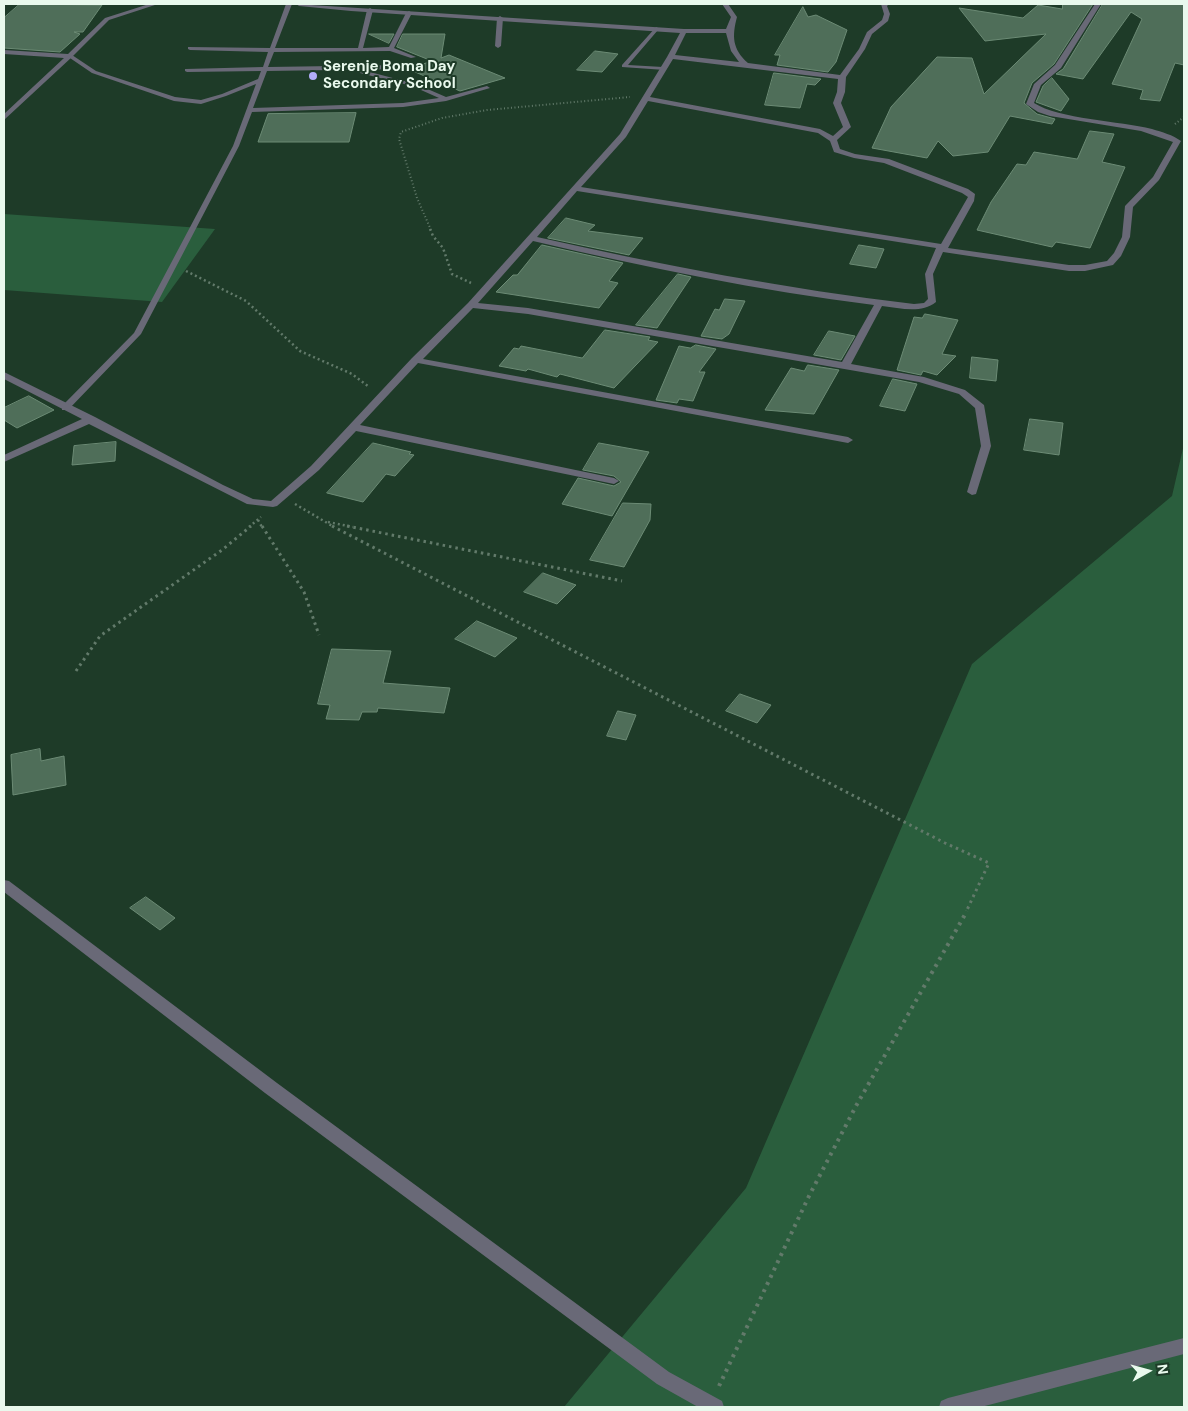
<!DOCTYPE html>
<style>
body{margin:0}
#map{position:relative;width:1188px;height:1411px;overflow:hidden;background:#1e3b28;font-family:"DM Sans",sans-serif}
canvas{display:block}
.frame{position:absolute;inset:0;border:5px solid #e9f9ed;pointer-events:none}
.north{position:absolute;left:1123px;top:1346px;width:50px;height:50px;-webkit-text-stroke:4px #1e3b28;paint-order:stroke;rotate:83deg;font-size:14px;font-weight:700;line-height:20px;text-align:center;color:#e9f9ed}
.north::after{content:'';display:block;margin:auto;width:18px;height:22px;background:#e9f9ed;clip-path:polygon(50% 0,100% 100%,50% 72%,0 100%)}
</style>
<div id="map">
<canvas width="1188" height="1411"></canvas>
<div class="frame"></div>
<div class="north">N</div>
</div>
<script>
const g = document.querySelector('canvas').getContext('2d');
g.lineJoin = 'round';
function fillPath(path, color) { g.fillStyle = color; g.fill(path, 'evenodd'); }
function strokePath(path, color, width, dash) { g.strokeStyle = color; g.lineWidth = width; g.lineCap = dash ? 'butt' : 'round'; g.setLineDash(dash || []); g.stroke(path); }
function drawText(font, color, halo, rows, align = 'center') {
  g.font = font + ' "DM Sans",sans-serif'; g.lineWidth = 4; g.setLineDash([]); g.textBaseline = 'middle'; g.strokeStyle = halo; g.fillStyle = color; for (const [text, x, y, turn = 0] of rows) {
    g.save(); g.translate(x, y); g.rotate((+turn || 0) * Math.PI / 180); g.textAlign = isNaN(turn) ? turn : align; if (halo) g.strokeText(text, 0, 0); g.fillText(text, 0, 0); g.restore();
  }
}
fillPath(new Path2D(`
 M4,214L215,229L162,302L4,290Z
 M1184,444V1407H564L746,1188L972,664L1172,496Z`), '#2a5e3d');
const building = new Path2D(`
 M20,4L102,5L83,32H74L80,34L60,52L4,48V18Z
 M1063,4H1093L1054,64L1032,83L1024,103L1037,114L1055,119L1052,124L1010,116L988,152L953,156L938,141L927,158L872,148L891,107L937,57L972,58L984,94L1046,34L985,41L959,8L1023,18L1038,5L1062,9Z
 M1103,4H1184V65L1175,63L1160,101L1140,99L1143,90L1112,84L1142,19L1131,12L1083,79L1056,74L1063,69Z
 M803,7L808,17L816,15L847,30L836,62L828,72L777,65L780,55H775Z
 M369,34H394L389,43Z
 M403,34H445L441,58L449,55L505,78L460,91L408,69L432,61L397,47Z
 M595,51L618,54L602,72L577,70Z
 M774,73L821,79L815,85L807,84L800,108L765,105Z
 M1052,78L1069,99L1061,111L1036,102L1043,86Z
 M356,113L349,142H258L268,114Z
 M1090,131L1114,134L1102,162L1125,167L1090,248L1056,242L1052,247L977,230L991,202L1017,164L1026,165L1034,152L1077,159Z
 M566,218L595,225L588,231L643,238L629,255L548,238Z
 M542,245L623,263L609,281L618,283L599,308L496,292L513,275H517Z
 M859,245L884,249L876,268L850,264Z
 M678,274L691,277L657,328L636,325Z
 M725,299L745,301L729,334L722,339L701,336L715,309L719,310Z
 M925,314L958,320L942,354L956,356L937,375L923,371L921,375L897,370L914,317L922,318Z
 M605,330L650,337L648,340L658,342L614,388L560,374L557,377L528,369L526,371L499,366L514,348L519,349L521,346L582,358Z
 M829,331L855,336L841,360L814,355Z
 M696,345L716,349L699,372H705L693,401L679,399L677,403L656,400L679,346L690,348Z
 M972,357L998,360L996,381L970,378Z
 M808,365L839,370L814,414L765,410L791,368L804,371Z
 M893,379L917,384L905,411L880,406Z
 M29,396L54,410L17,428L4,420V408Z
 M1030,419L1063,423L1059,455L1024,450Z
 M116,442L115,461L72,465L74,446Z
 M373,443L411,452L409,454L414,455L395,476L386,474L363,502L327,493Z
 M599,443L649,452L612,516L562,504L578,478L614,486L621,482L614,476L583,470Z
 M623,503L651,504L650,520L624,567L590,560Z
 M543,573L576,585L557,604L524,592Z
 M477,621L517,638L495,657L455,639Z
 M332,649L391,651L383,683L450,688L444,713L378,708L377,712H362L359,720L326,719L330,705L318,704Z
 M740,694L771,705L757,723L726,711Z
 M618,711L636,715L626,740L607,736Z
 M40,749L41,761L64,756L66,785L13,795L11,755Z
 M146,897L175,918L160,930L130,908Z`);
fillPath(building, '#4f6e59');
strokePath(building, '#6c8b75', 1);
strokePath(new Path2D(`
 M1175,124L1184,117
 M431,230L417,198L399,139L401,132L442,118L487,110L630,97`), '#627a6a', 2, [1, 2.5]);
strokePath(new Path2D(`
 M430,229L433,236L443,248L452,274L471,283
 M186,271L246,301L300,351L352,374L369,387
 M295,504L334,527
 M258,520L262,527
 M328,522L353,527
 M249,527L261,517`), '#627a6a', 2.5, [2, 3]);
strokePath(new Path2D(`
 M262,526L304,592L319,635
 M332,526L945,843L989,863L966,912
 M347,526L622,581
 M76,671L100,636L222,550L251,526`), '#627a6a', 3, [2.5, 4]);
strokePath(new Path2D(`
 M719,1386L809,1196L856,1106L967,911`), '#627a6a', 4, [3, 5]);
fillPath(new Path2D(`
 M286,4H292L275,48H358L367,10L370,8L373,10L363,48L389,47L406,13L409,11L412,13L394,48L416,57L411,58L390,51L274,52L268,67L401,65L404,67L401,69L267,71L253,108L403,103L439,98L412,86L360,73L359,72L362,70L416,84L446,97L487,86L490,88L446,101L403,107L252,112L239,146L141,334L68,410H62V406L134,333L233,146L256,84L226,96L201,104L174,101L92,73L67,56L72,55L96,71L175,97L201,100L222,94L258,79L261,71L187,72L185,71V69L263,67L268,52L190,50L188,49V47L270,48Z
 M500,16L503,18L501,46L498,48L495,46L497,18Z
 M656,27L658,28V30L628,65L663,67L666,69L665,70L622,67V65Z`), '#696977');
fillPath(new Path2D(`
 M149,4H158L109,20L72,57L4,120V114L64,58L4,54V50L68,54L105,18Z
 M296,4L684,29H726L731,17L722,4H728L737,17C732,36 732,49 748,63L840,75L859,49L867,32L882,20L884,14L881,4H889L887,6L890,14L888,21L872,34L865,49L846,77L845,92L841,103L851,127L837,140L840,149L855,154L889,159L968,189L975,194L974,201L948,248L1069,265H1085L1107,261L1114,253L1122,237L1125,206L1153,177L1173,142L1141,131L1050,116L1038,112L1026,104L1034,84L1055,65L1095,4H1101L1061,68L1041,85L1034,103C1059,119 1120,121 1152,129C1162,132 1173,135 1181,141L1159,180L1133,207L1130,237L1121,256L1113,265L1085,271H1069L943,252L933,274L936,302C921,314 900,308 882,306L851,364L924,377L965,390L984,405L991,446L976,494L972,495L967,492L981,446L975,408L959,394L919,382L528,314L473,308L423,359L848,437L853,440L848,443L418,363L360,425L614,478L619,481L614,484L356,431L319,470L277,506L273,507L247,504L89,424L4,462V455L82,419L4,379V372L95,417L223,485L253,499L271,501L311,466L412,358L468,303L620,134L667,57L680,33L351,11L299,6ZM686,33H726L731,51L739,62L675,55ZM673,59L838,79L837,92L833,103L843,127L833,136L820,129L650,97ZM648,101L818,133L830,141L834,152L854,158L884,163L962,193L968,197L941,244L581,187L626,137ZM577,191L936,248L925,274L928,299L924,303L914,304C787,289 661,265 537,237ZM533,241C645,267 760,291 874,305L842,362L528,308L478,303Z
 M4,880L9,881L277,1083L669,1372L722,1401L724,1407H698L657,1384L265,1093L4,892Z
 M1184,1338V1354L981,1407H939L941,1401L948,1398Z`), '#696977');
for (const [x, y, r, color] of [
 [313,76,5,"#b2adf9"]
]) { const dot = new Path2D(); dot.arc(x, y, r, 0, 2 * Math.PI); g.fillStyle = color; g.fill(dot); strokePath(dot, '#1e3b28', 2); }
drawText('bold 15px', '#e9f9ed', '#1e3b28', [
 ["Serenje Boma Day",323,67],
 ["Secondary School",323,84]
], 'left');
</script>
